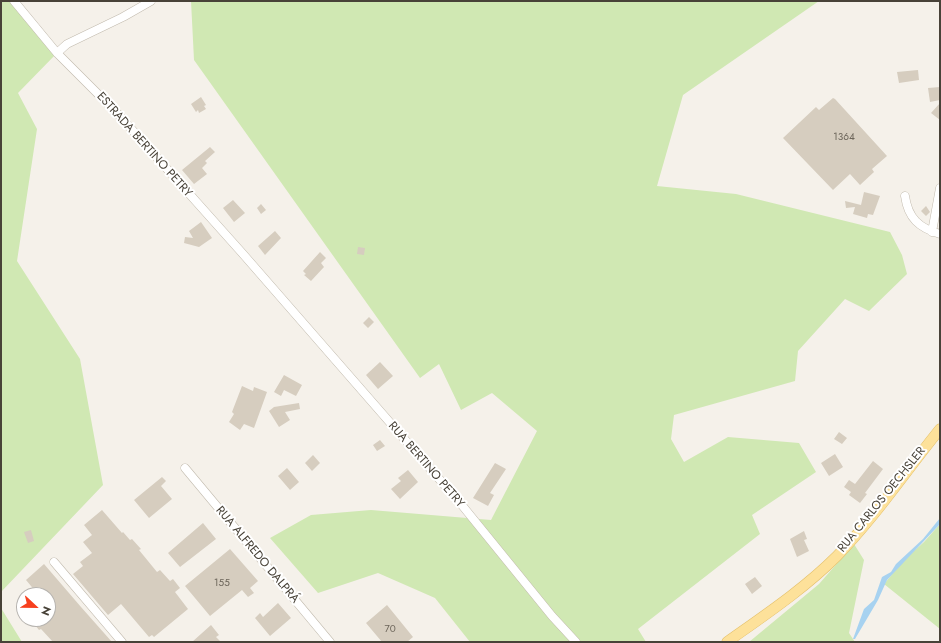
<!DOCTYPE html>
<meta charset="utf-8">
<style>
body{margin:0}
#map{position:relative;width:941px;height:643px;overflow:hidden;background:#f5f1ea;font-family:Jost,sans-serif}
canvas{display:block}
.frame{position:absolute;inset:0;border:2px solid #484238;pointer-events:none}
.north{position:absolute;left:16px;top:587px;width:40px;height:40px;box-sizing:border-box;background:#fff;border:1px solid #b6b3af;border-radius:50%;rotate:112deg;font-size:11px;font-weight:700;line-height:16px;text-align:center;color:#484238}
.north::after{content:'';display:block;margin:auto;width:14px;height:18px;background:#f7401e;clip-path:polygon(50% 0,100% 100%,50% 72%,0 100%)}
</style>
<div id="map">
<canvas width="941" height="643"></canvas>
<div class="frame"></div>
<div class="north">N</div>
</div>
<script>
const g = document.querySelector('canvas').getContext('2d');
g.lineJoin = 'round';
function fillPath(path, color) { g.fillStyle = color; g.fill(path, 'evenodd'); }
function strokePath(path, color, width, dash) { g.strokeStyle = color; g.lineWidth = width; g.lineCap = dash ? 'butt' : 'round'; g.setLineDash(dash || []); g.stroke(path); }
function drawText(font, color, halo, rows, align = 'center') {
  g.font = font + ' Jost,sans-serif'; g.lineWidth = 4; g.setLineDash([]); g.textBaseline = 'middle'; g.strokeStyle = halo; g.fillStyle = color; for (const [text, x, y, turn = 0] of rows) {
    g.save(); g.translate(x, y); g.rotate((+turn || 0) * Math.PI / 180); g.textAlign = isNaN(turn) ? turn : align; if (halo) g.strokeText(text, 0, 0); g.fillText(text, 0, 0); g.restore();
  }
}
fillPath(new Path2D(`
 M1,1H14L57,53L18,93L37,129L17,261L80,359L103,485L1,592Z
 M191,1H819L683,95L657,186L736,194L890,232L902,255L907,274L869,311L845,299L798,351L795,381L674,415L671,439L684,462L728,437L799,443L816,472L752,515L760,534L638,629L646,642H470L435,598L378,573L318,593L270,538L311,515L371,510L491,520L537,431L492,393L461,410L439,364L420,378L194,60Z
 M940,524V629L884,584L904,560L924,542Z
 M854,544L864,560L849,633L855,642H749L819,584Z
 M1,608L22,642H1Z`), '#d0e8b3');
fillPath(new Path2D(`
 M940,518V524L887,580L878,600L855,639H853L864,609L874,600L882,577L891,572L896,564L923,539Z`), '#a7d2f0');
fillPath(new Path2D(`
 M918,70L919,80L899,83L897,72Z
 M940,87V100L930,102L928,88Z
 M201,97L206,105L204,106L206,109L199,113L198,110L196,112L191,104Z
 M833,98L835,99L887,156L872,169L874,172L860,185L850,174L833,190L783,138L816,107L819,110Z
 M940,103V120L931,113Z
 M210,147L215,152L205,161L207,163L202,168L207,174L194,184L182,170Z
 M864,192L880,196L873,215L868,214L867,218L853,214L855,207L846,208L845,201L861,205Z
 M233,200L245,213L234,222L223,208Z
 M261,204L266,210L261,214L257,208Z
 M926,206L930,212L926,216L921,211Z
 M201,222L212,238L199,247L184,243L185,237L193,238L189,231Z
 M275,231L281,238L265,255L258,246Z
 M358,247L365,248L364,255L357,254Z
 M320,252L326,258L321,263L324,267L311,281L304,275L306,274L303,271Z
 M369,317L374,322L368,328L363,323Z
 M380,362L393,376L378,389L366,375Z
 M284,375L302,385L296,396L284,390L281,396L274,392Z
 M242,386L253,391L254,387L267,392L254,428L244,424L240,430L229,422L234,414L232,412Z
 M299,403L300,409L285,412L290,420L279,427L269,411L274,407Z
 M839,432L847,438L842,444L834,439Z
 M380,440L385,446L377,451L373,445Z
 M835,454L843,467L829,476L821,463Z
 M313,455L320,463L312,471L305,463Z
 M873,461L883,469L865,493L867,494L860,503L849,495L851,492L844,487L849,480L855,484Z
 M495,463L506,469L490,493L494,495L488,506L473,498Z
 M287,468L299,482L290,490L278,476Z
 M408,470L418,482L400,499L391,489L401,481L398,478Z
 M162,477L166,481L161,486L172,499L149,518L134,500Z
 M102,510L122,533L123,532L130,540L132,539L141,549L139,550L157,572L160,570L170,581L173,579L180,588L175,592L188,609L154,637L152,635L149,637L121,604L108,615L73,574L83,566L80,562L92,553L83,542L92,535L84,525Z
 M203,523L216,539L180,567L168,553Z
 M31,530L34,541L28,543L24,532Z
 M804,531L807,539L804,540L809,551L797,557L790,539Z
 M230,549L258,581L250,588L254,593L248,597L242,590L210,616L185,586Z
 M44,564L81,607L112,642H53L41,629L39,630L30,619H48V595H32L36,592L26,580Z
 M755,577L762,586L752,594L745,584Z
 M278,603L291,618L270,636L255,618L260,613L263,617Z
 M387,605L413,637L407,642H382L366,623Z
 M211,625L219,635L216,637L221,642H192Z`), '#d6cdbf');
const minor = new Path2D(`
 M14,1L57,53L118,114L243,254L461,504L552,616L576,642
 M57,53L67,44L123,17L151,1
 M905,196C908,218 919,228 940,234
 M932,232L940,188
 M185,468L330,642
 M54,562L122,642`);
const major = new Path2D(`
 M727,642C765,615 804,589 837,556C875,517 906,471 940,429`);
strokePath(minor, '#c0b9ac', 9);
strokePath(major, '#e3bf69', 11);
strokePath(minor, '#fff', 8);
strokePath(major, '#fde19a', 10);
drawText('10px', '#6c655a', null, [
 ["1364",844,138],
 ["155",222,584],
 ["70",390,630]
]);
drawText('12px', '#484238', '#fff', [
 ["ESTRADA BERTINO PETRY",144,145,48],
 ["RUA BERTINO PETRY",426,465,49],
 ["RUA CARLOS OECHSLER",882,500,-51],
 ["RUA ALFREDO DALPRÁ",257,555,50]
]);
</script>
